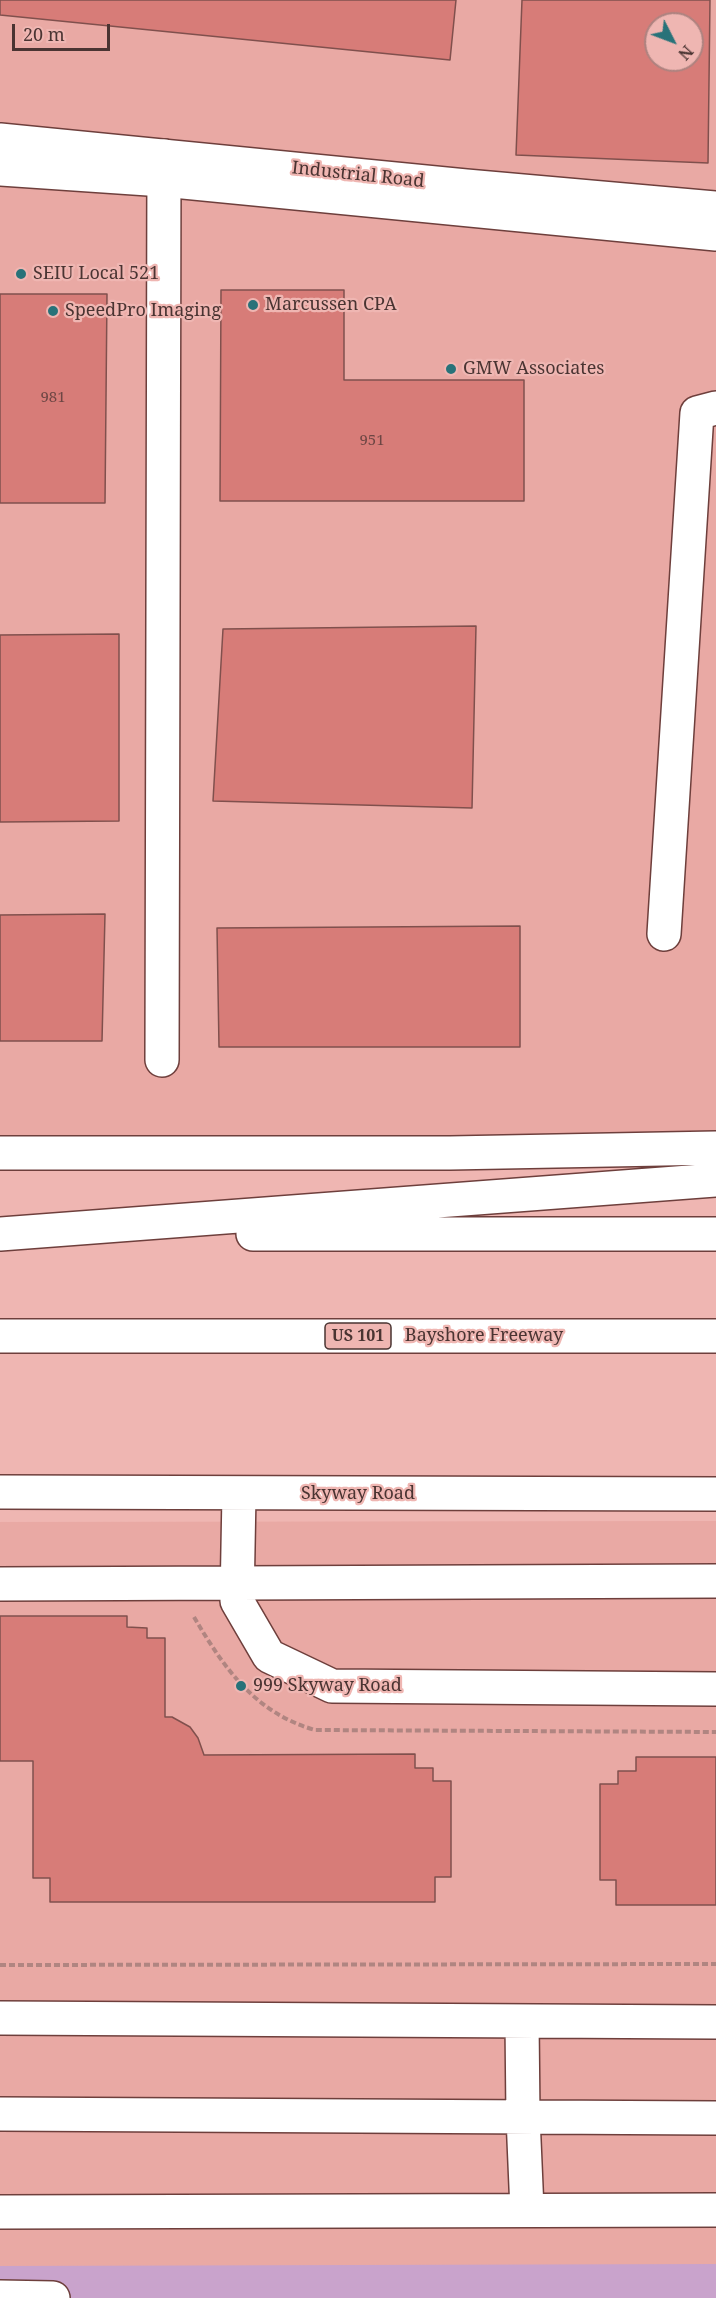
<!DOCTYPE html>
<style>
body{margin:0}
#map{position:relative;width:716px;height:2298px;overflow:hidden;background:#efb6b2;font-family:"Noto Serif",serif}
canvas{display:block}
.north{position:absolute;left:644px;top:12px;width:60px;height:60px;box-sizing:border-box;background:#efb6b2;border:2px solid #ad827f;border-radius:50%;rotate:132deg;font-size:16px;font-weight:700;line-height:24px;text-align:center;color:#4a3432}
.north::after{content:'';display:block;margin:auto;width:21px;height:27px;background:#287279;clip-path:polygon(50% 0,100% 100%,50% 72%,0 100%)}
.scale{position:absolute;left:12px;top:24px;width:98px;height:27px;box-sizing:border-box;border:3px solid #4a3432;border-top:0;padding-left:8px;font-size:18px;line-height:21px;white-space:nowrap;color:#4a3432;-webkit-text-stroke:4px #efb6b2;paint-order:stroke}
</style>
<div id="map">
<canvas width="716" height="2298"></canvas>
<div class="north">N</div>
<div class="scale">20 m</div>
</div>
<script>
const g = document.querySelector('canvas').getContext('2d');
g.lineJoin = 'round';
function fillPath(path, color) { g.fillStyle = color; g.fill(path, 'evenodd'); }
function strokePath(path, color, width, dash) { g.strokeStyle = color; g.lineWidth = width; g.lineCap = dash ? 'butt' : 'round'; g.setLineDash(dash || []); g.stroke(path); }
function drawText(font, color, halo, rows, align = 'center') {
  g.font = font + ' "Noto Serif",serif'; g.lineWidth = 4.5; g.setLineDash([]); g.textBaseline = 'middle'; g.strokeStyle = halo; g.fillStyle = color; for (const [text, x, y, turn = 0] of rows) {
    g.save(); g.translate(x, y); g.rotate((+turn || 0) * Math.PI / 180); g.textAlign = isNaN(turn) ? turn : align; if (halo) g.strokeText(text, 0, 0); g.fillText(text, 0, 0); g.restore();
  }
}
fillPath(new Path2D(`
 M0,0H716V1148L0,1153ZM656,24H692V60H656Z
 M716,1521V2298H0V1522Z`), '#e9a9a4');
fillPath(new Path2D(`
 M716,2264V2298H0V2266Z`), '#c9a3cc');
const building = new Path2D(`
 M0,0H456L450,60L0,15Z
 M522,0H710L708,163L516,155ZM656,24H692V60H656Z
 M221,290H344V380H524V501H220Z
 M0,294H107L105,503H0Z
 M476,626L472,808L213,801L223,629Z
 M119,634V821L0,822V635Z
 M105,914L102,1041H0V915Z
 M520,926V1047H219L217,928Z
 M0,1616H127V1627L147,1628V1638H165V1717H172L190,1727L198,1738L204,1755L415,1754V1768H433V1781H451V1877H435V1902H50V1878H33V1761H0Z
 M636,1757H716V1905H616V1880H600V1784H618V1771H636Z`);
fillPath(building, '#d77c78');
strokePath(building, '#80504d', 1.5);
const minor = new Path2D(`
 M664,934L697,413L716,408
 M162,1060L164,156
 M0,1492L716,1494
 M239,1494L237,1601L269,1656L332,1686L716,1689
 M0,1584L716,1581
 M0,2018L716,2022
 M522,2021L523,2117L527,2210
 M0,2114L716,2118
 M0,2212L716,2210
 M0,2297L53,2298`);
const major = new Path2D(`
 M0,140L466,186L716,208
 M0,169L163,180L716,234`);
const highway = new Path2D(`
 M0,1153H450L716,1148
 M0,1234L716,1180
 M253,1234H716
 M0,1336H716`);
strokePath(minor, '#6e3f3c', 36);
strokePath(major, '#6e3f3c', 36);
strokePath(highway, '#6e3f3c', 36);
strokePath(new Path2D(`
 M194,1617C224,1668 255,1713 315,1730L716,1732
 M0,1965L716,1964`), '#b08581', 4, [6, 3]);
strokePath(minor, '#fff', 33);
strokePath(major, '#fff', 33);
strokePath(highway, '#fff', 33);
for (const [x, y, r, color] of [
 [21,274,6,"#287279"],
 [253,305,6,"#287279"],
 [53,311,6,"#287279"],
 [451,369,6,"#287279"],
 [241,1686,6,"#287279"]
]) { const dot = new Path2D(); dot.arc(x, y, r, 0, 2 * Math.PI); g.fillStyle = color; g.fill(dot); strokePath(dot, '#efb6b2', 2); }
drawText('15px', '#6d4644', null, [
 ["981",53,398],
 ["951",372,441]
]);
for (const [x, y, w] of [
 [358,1336,66]
]) { const box = new Path2D(); box.roundRect(x - w / 2, y - 13, w, 26, 4.5); g.fillStyle = '#efb6b2'; g.fill(box); strokePath(box, '#4a3432', 1.5); }
drawText('bold 16px', '#4a3432', null, [
 ["US 101",358,1336]
]);
drawText('18px', '#4a3432', '#efb6b2', [
 ["Industrial Road",358,175,6],
 ["Bayshore Freeway",484,1336],
 ["Skyway Road",358,1494]
]);
drawText('18px', '#4a3432', '#efb6b2', [
 ["SEIU Local 521",33,274],
 ["Marcussen CPA",265,305],
 ["SpeedPro Imaging",65,311],
 ["GMW Associates",463,369],
 ["999 Skyway Road",253,1686]
], 'left');
</script>
